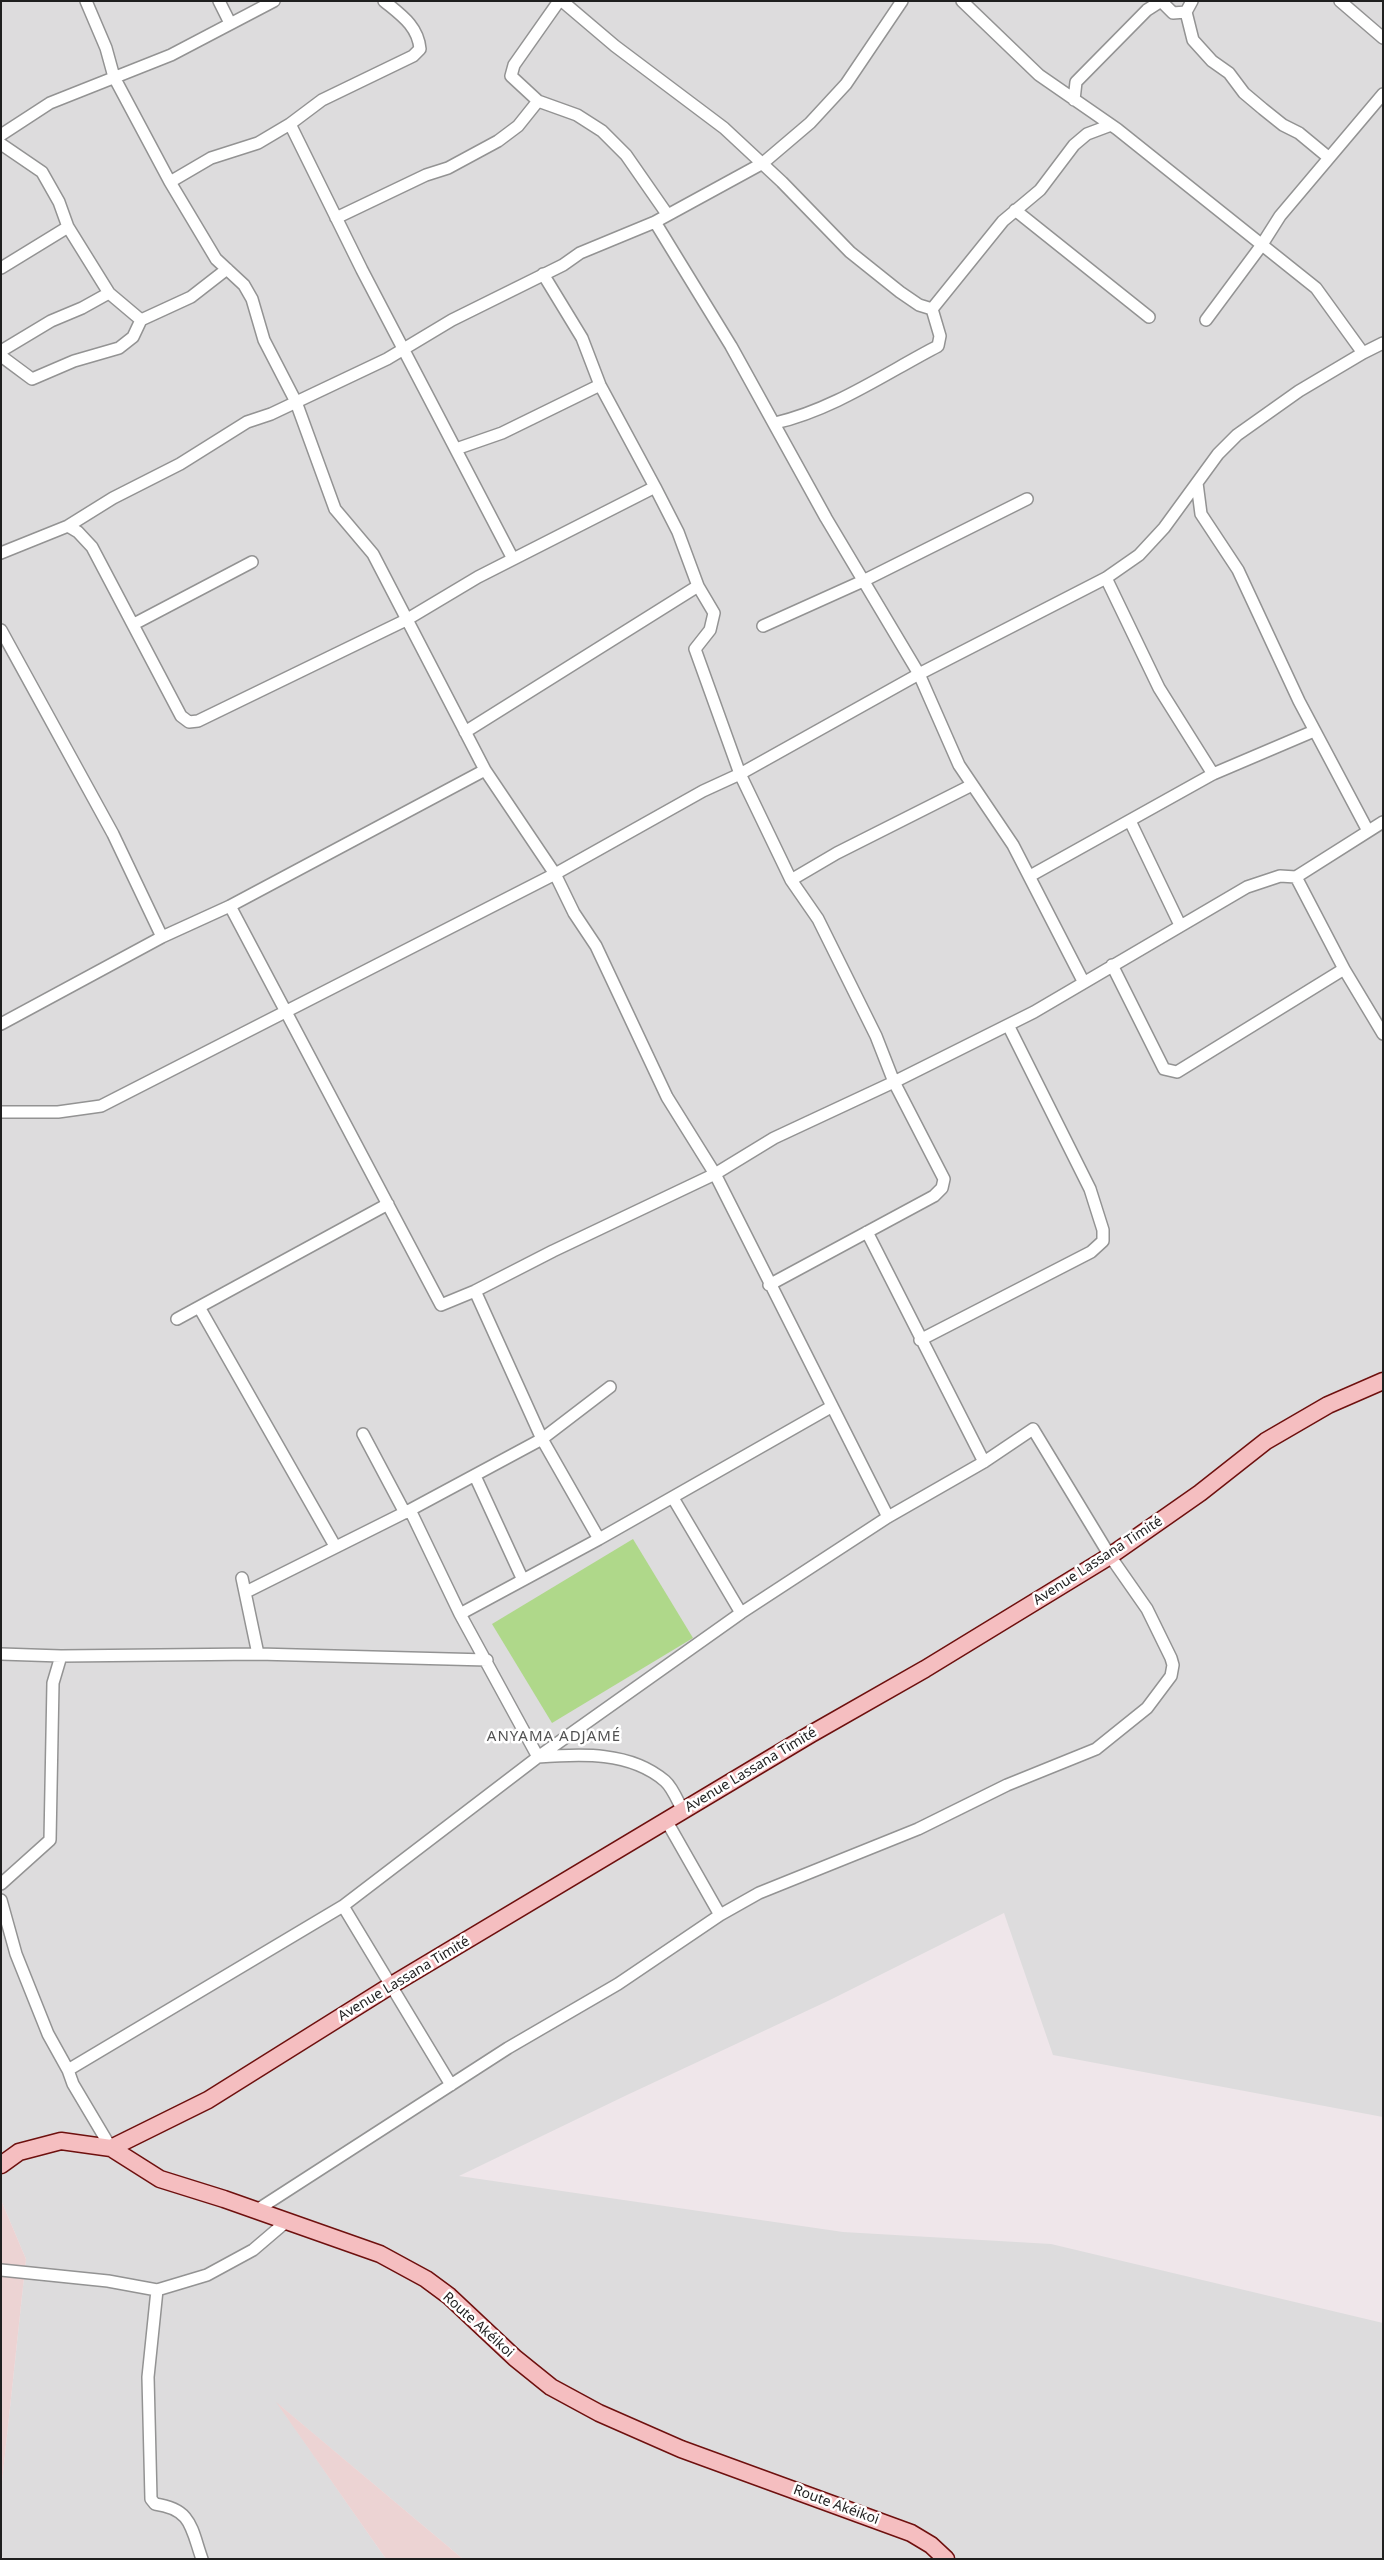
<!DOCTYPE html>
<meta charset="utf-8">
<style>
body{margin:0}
#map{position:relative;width:1384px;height:2560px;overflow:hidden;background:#efe6ea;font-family:"Noto Sans",sans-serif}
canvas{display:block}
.frame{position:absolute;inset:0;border:2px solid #1f1f1f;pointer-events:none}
</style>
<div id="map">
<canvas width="1384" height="2560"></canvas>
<div class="frame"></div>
</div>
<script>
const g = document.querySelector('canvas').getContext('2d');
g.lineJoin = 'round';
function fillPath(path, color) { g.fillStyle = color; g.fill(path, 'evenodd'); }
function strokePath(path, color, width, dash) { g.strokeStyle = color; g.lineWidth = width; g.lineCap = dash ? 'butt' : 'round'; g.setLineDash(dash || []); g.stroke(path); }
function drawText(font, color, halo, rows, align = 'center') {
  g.font = font + ' "Noto Sans",sans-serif'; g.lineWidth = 5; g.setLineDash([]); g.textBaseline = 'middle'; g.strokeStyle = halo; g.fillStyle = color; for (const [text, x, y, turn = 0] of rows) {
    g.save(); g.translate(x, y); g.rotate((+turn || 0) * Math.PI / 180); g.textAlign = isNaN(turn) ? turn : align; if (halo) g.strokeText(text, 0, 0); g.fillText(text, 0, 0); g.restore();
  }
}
fillPath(new Path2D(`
 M1,1H1383V2117L1053,2055L1004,1913L830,2000L627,2095L459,2176L843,2232L1051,2244L1383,2323V2559H463L278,2404L386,2559H4L1,2554V2491L26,2259L1,2200Z`), '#dddcdd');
fillPath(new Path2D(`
 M1,2200L26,2259L1,2491Z
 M276,2402L463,2559H386Z`), '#ecd3d3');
fillPath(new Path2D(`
 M633,1539L693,1638L552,1723L492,1624Z`), '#afd88a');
const street = new Path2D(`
 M86,1L106,48L114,77L170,182L216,259L244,285L252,299L264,340L296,402L335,509L373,554L485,770L555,874L574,913L596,946L667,1097L715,1174L888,1517
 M219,1L230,23
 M384,1C401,15 418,26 420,49L413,56L322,100L290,124L362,270L513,559
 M559,1L514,65L511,76L538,101L577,115L602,131L626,155L667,214
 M562,1L615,46L724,128L782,182L850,252L900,292L919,305L932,309
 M1161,1L1173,13L1186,12
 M1192,1L1186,12L1193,40L1212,61L1229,73L1244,93L1263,109L1283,125L1299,133L1328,157
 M1340,1L1383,38
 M1074,100L1076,82L1147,10L1161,1
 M1,135L50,103L171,55L274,1
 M1,144L42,172L59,202L68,227L109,293L141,320
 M170,182L211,158L258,143L290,124
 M1015,210L1149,317
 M336,218L426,175L448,168L498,141L518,126L538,101
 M655,222L731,346L826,518L919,674L959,765L1013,845L1083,981
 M1,268L68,227
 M543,274L582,338L600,385L655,487
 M932,309L1003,221L1040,190L1074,145L1087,134L1111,125
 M1206,320L1261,246L1280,216L1383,94
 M1,351L51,321L82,308L109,293
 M1363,353L1383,343
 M1,356L32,379L74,361L119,348L133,337L141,320L191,297L227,269
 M775,423C833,410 886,373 938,346L940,336L932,309
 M456,449L502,433L600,385
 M1197,483L1201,514L1238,570L1299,701L1368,831
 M68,526L78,532L92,547L181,716L189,722L198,721L406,620L478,577L655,487L678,532L698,586L714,613L710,630L695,649L740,774L791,880L818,919L876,1036L894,1082L944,1179L942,1188L934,1196L769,1285
 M1,553L68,526L113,498L180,464L247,422L271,414L387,359L452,320L563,265L580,253L655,222L763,163L810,123L846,84L902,1
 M1106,578L1159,688L1213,774
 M134,624L252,562
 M763,626L863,581L1027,499
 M1,630L113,834L162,937
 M465,732L698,586
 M1130,821L1180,925
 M1030,876L1213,774L1314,731
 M1296,877L1344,969L1383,1034
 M791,880L837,853L972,785
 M230,906L441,1305L475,1291L553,1251L715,1174L774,1138L894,1082L1034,1012L1247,887L1280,876L1296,877L1383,822
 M1112,965L1164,1069L1177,1072L1344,969
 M1,1024L162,937L230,906L485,770
 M1,1112H58L101,1106L555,874L703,791L740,774L919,674L1106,578L1139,555L1164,528L1218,454L1237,435L1299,391L1363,353L1316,288L1117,129L1039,75L962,1
 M867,1232L984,1462
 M475,1291L542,1439L599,1539
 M199,1307L335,1546
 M177,1319L388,1204
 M920,1340L1091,1252L1103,1241V1230L1090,1189L1008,1025
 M363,1434L405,1513
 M475,1476L522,1578
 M673,1498L741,1613
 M410,1510L460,1614L538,1757C581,1754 630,1751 665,1781C673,1788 678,1802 683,1811
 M242,1578L258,1654
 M246,1592L410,1510L542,1439L610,1387
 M460,1614L599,1539L831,1407
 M1,1654L61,1656L258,1654L487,1660
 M666,1820L720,1915
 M1,1884L50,1840L53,1683L61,1656
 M1,1900L16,1954L48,2034L68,2070
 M343,1906L451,2085
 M111,2148L73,2084L68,2070L343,1906L538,1757L741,1613L888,1517L984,1462L1033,1429L1110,1556L1147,1609L1171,1658L1173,1665L1171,1676L1147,1708L1096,1749L1007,1785L918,1829L759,1893L720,1915L618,1984L508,2048L257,2210
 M1,2270L108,2281L157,2290L207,2275L253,2250L287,2221
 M157,2290L148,2377L151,2499L155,2504C192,2509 191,2528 202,2559`);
const secondary = new Path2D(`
 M111,2148L208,2100L390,1986L811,1734L925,1669L1110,1556L1200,1493L1266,1441L1328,1405L1383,1381
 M1,2165L19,2152L61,2141L111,2148L160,2179L224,2199L380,2254L426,2279L449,2296L515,2358L551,2387L599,2413L681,2449L911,2533L931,2545L946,2559`);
strokePath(street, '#939393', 14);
strokePath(secondary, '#6e100e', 19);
strokePath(street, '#fff', 11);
strokePath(secondary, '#f5bec0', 16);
drawText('14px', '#1f1f1f', '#fff', [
 ["Avenue Lassana Timité",1098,1561,-33],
 ["Avenue Lassana Timité",751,1770,-31],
 ["Avenue Lassana Timité",404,1979,-31],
 ["Route Akéikoi",478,2325,42],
 ["Route Akéikoi",836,2505,20]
]);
g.letterSpacing = '1px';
drawText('15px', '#525252', '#fff', [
 ["ANYAMA ADJAMÉ",554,1737]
]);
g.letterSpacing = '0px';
</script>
